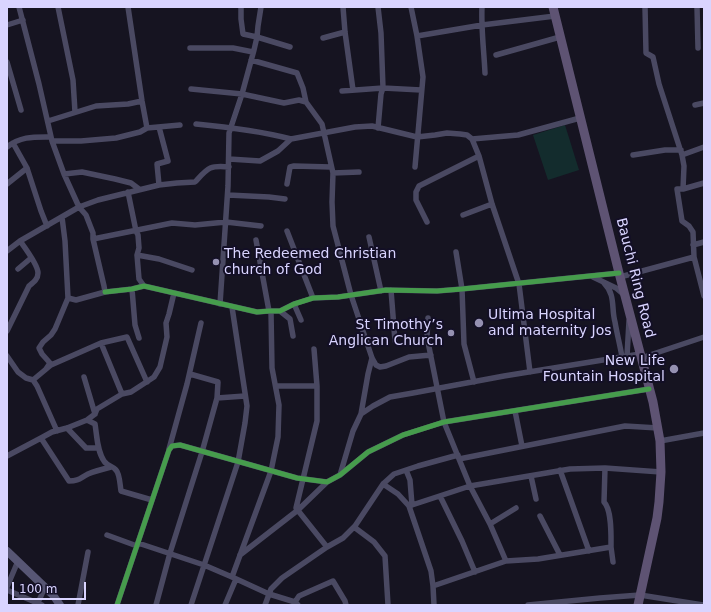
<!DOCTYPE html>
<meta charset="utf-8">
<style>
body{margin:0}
#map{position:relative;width:711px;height:612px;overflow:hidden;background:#161421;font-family:"DejaVu Sans",sans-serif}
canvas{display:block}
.frame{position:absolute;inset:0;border:8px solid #d9d4ff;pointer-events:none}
.scale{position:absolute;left:12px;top:582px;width:74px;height:18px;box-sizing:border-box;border:2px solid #d9d4ff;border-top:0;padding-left:5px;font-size:12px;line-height:14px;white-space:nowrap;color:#d9d4ff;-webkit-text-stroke:3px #130f26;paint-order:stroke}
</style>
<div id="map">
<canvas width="711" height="612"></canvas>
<div class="frame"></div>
<div class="scale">100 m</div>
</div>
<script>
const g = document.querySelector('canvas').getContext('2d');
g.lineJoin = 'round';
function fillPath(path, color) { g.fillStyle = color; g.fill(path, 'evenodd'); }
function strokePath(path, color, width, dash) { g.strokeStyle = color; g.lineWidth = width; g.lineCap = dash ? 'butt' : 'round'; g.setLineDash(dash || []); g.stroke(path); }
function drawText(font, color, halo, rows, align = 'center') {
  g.font = font + ' "DejaVu Sans",sans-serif'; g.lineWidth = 4; g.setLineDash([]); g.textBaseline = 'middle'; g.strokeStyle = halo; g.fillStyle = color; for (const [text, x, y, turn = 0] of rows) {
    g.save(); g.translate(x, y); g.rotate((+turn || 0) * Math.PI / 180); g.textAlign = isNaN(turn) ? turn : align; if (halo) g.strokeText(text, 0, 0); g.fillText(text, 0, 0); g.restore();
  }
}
fillPath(new Path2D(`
 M565,125L579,170L548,180L533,135Z`), '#132c2d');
strokePath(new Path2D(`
 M19,7L39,84L52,141L64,174L79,207L86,215L93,233V239L104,286L105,292L76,300L68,298
 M58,7L73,80L75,112
 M128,7L142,101L147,128
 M241,7V19L243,34L257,37L290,47
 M343,7L345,32L353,90
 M411,7L417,36L423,77L415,167
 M482,7C481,29 484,51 485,73
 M645,7L646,53L653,57L659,84L682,155L684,166L683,189H677L682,221L689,226L693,232L694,257L704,296
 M697,7L698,48
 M7,25L23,20
 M417,36L482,25L555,16
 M323,38L345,32
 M190,48H233L253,52
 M496,55L560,37
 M251,60L297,73L303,88L306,102
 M7,62L21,110
 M191,89L242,94L284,103L299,100L306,102L322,124L333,173L332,202L333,226L351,295L372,358L376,365L380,367L386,366L409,357L431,355
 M342,91L383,88L421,90
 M695,105L704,103
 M48,121L96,106L128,104L142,101
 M196,124C228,127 260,131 291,139
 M159,127L168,161L157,164L159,185
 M378,128L381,94L383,88L381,33L378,7
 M472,139L518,135L580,118
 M52,141H81L116,138L140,132L147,128L180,125
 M13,143L27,168L41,211L47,226
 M7,147C21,136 34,137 51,137
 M633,155L665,150H681
 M682,155L704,147
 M229,159L260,161L278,151L291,139L355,127L372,126L417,137L435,135L447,133L460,134L467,135L472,139L479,156L492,204L519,284L530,372
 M333,173L359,172
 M64,174L82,172L115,179L131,183L139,189
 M7,184L27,168
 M287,184L290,167L294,166L331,167
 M683,189L704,183
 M128,192L136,231L138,235L139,248L137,255L139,279L144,286
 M228,195L269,197L285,199
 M463,215L492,204
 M427,222L416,200V192L419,186L479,156
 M287,231L313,298
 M369,237L381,291
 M93,239L172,223L195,225L226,222L261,226
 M256,240L269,311
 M693,245L704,242
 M7,251L20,241L79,207L98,200L159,185L177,183L195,182C208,168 209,165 229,167
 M456,252L462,289L464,344L474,382
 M137,255L159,259L192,270
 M18,269L31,258
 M593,277L616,288L623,294
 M620,277L694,257
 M604,283C616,295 611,308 615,322C617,334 620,345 622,357
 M132,289L135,325L139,338
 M391,290L395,341
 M105,292L132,289L144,286L257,312L269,311H280L294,304L313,298L338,297L386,290L437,291L462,289L619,273
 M220,304L228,186L229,133L242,94L254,50L257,37L258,26L261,7
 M294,304L301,320
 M280,311L290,319L293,336
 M428,318L427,337L444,422L470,486L490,524L506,561
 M7,331L29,286C34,282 38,279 38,273C38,265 25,248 20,241
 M101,343L122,394
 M314,349L317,386V421L296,508L327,547
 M7,356L18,372L26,378L33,380L37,386L57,431
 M627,356L629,321
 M641,358L704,337
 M46,369L50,363L42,354L39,348L43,342L51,335L55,329L68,298L65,241L62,217
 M190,374L218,382L217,398
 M84,377L95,414
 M33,380L51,365L101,343L127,337L147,382
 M276,386H317
 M515,411L522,446
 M361,414L373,406L390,397L413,393L504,376L640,354
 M87,420L95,424C97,436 97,451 104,461C107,466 113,466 116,470C120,474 120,486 121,491L152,500
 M67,428L86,448H98
 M41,438L69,481C79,481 80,478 88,474C95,471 103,469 111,467
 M660,441L704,433
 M169,449L187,384L201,323
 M7,456L41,438L52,432L67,428L87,420L95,414L97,409L122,394L131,392L154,377L160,367L167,337L166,323L169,314L174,293
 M459,459L625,426L658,428
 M406,470L410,480L412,505
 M560,470L589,551
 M340,475L353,431L361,414L368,374L372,358
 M531,476L536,499
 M383,484L398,494L409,506L431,571L433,586L434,605
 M440,496L462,541L475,572
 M409,506L470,486L570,469L605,468L661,472
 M540,516L560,555
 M490,524L516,508
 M354,527L374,542L385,556L388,605
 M107,535L137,546
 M138,543L204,565L232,577L269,594L295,602L298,605
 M611,547L613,562
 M240,555L298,510L327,482
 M232,577L271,471L278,437L279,405L272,368L271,312
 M433,586L506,561L538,559L611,547C611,536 612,510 604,502L605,468
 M7,587L18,561
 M7,590L42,605
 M295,602L299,596L333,581L345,601L346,605
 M37,605L45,587
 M78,605L88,552
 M117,605L169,450L172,446L180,445L297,478L327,482L340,475L368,452L403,435L444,422L649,389
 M156,605L170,553L202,452L217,398L245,396
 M191,605L238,462L245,423L247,406L232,307
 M225,605L236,579
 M265,605L271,589L282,578L327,547L343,538L355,526L383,484L394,474L418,466L458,455
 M528,605L600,598L640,595L703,605`), '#4a4962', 5.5);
strokePath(new Path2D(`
 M7,551L53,595L60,605`), '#575674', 8);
strokePath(new Path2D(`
 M553,7L619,273L653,402L660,441L661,472L659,502L657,518L638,605`), '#5e5373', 9);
strokePath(new Path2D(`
 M105,292L132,289L144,286L257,312L269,311H280L294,304L313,298L338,297L386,290L437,291L462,289L619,273
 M117,605L169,450L172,446L180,445L297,478L327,482L340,475L368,452L403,435L444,422L649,389`), '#469c4c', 5);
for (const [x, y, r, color] of [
 [216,262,4,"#9591b1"],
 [479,323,5,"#9591b1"],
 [451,333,4,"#9591b1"],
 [674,369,5,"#9591b1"]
]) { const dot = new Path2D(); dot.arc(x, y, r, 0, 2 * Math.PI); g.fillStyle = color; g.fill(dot); strokePath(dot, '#130f26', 1.5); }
drawText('14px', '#d9d4ff', '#130f26', [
 ["The Redeemed Christian",224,254],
 ["church of God",224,270],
 ["Ultima Hospital",488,315],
 ["and maternity Jos",488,331],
 ["St Timothy’s",443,325,"right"],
 ["Anglican Church",443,341,"right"],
 ["New Life",665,361,"right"],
 ["Fountain Hospital",665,377,"right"]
], 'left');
drawText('14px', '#d9d4ff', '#130f26', [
 ["Bauchi Ring Road",635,278,76]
]);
</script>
